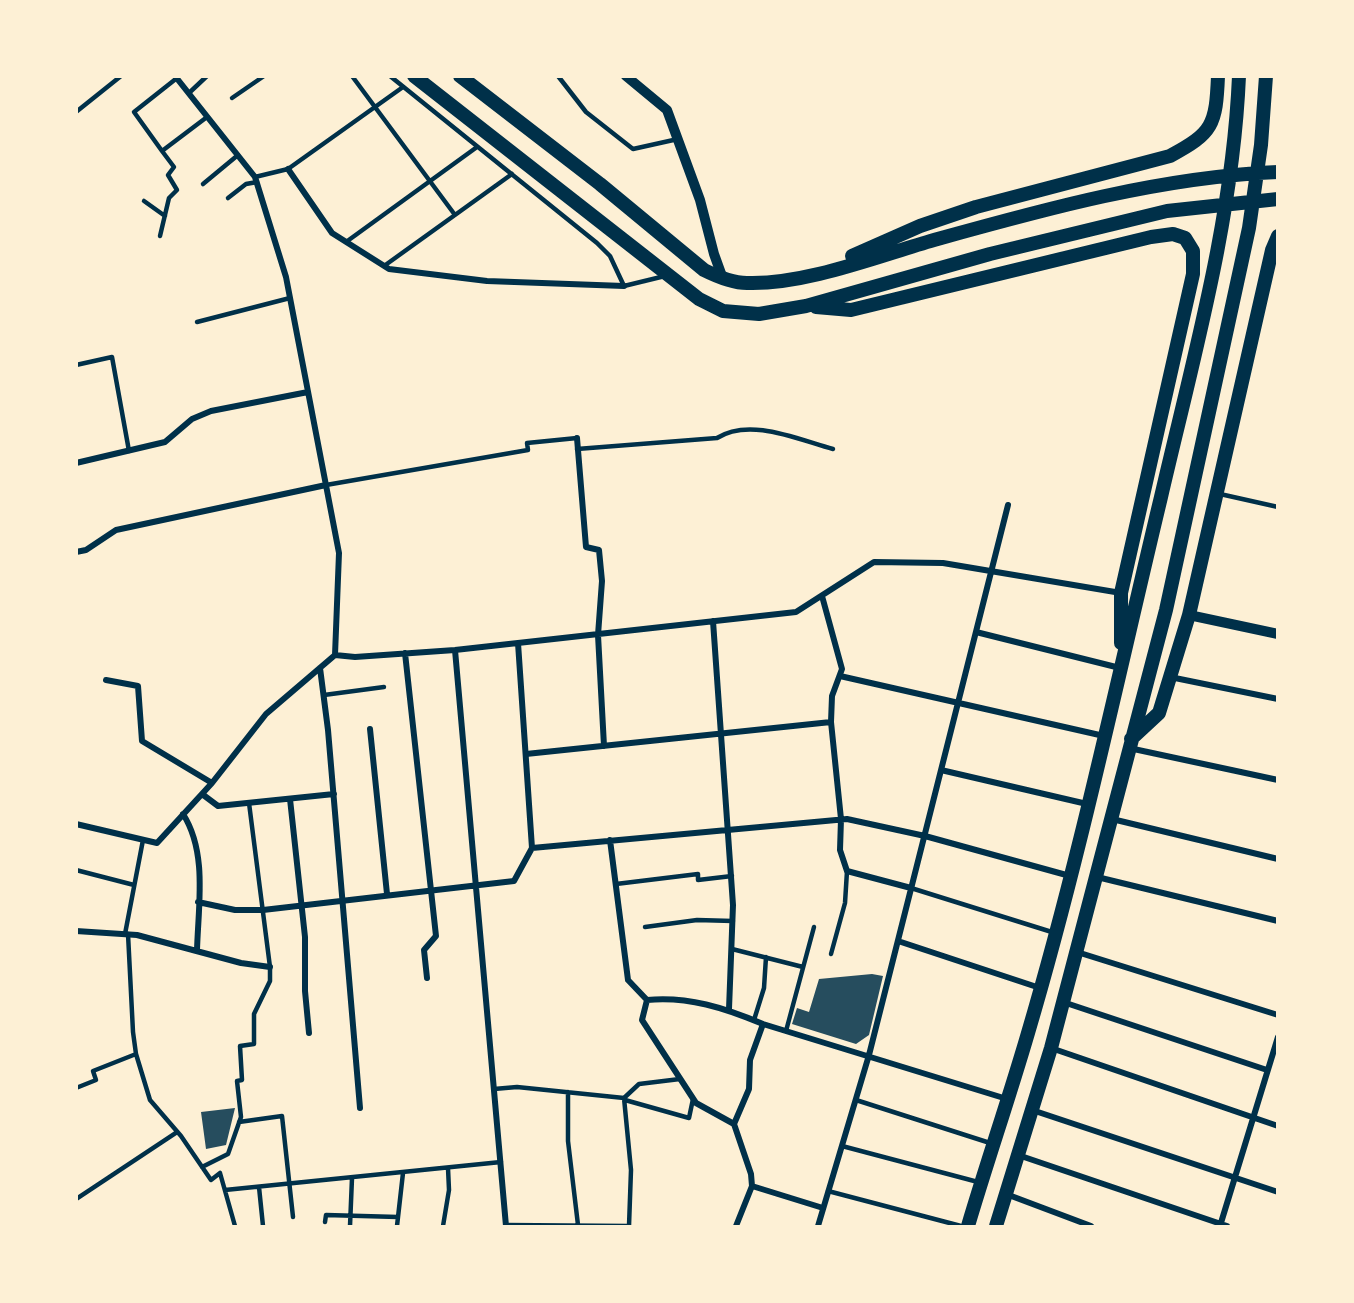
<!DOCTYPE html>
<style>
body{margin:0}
#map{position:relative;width:1354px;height:1303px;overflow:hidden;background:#fdf0d5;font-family:Rubik,sans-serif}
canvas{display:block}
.frame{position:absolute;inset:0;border:78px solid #fdf0d5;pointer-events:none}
</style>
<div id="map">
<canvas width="1354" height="1303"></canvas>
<div class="frame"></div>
</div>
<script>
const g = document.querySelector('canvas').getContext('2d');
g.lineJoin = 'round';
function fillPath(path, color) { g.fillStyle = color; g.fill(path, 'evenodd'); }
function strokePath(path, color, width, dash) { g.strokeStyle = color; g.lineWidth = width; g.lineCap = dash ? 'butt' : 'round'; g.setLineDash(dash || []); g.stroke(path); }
fillPath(new Path2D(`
 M872,974L883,976L869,1035L856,1044L792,1024L797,1008L809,1012L819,979Z
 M235,1108L226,1145L206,1149L201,1112Z`), '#264d5e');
strokePath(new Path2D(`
 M352,76L455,215
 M390,76L597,243L610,256L624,286L665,276
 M558,76L586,112L633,149L678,139
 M177,78L134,112L162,151L207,117
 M189,93L207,76
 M232,98L264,76
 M76,112L121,76
 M255,177L288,169L403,87
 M203,184L238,155
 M228,198L246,184L257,182
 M144,201L165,216
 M160,236L169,198L177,190L168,175L174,167L162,151
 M346,242L477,147
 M384,266L512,174
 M197,322L290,298
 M76,365L112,357L129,451
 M577,449L717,438C750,417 799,440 833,449
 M326,485L528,450L527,443L577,438
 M1220,494L1278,507
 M324,695L384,687
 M76,870L134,885
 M616,884L698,874V880L732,876
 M911,888L1055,933
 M645,927L697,920L733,921
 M125,934L143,840
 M128,934L133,1032L136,1054L150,1100L181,1136L211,1180L220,1173L235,1226
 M732,949L803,967
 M831,954L845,903L847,871
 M754,1020L764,988L766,957
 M786,1031L814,927
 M76,1088L96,1080L93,1071L136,1054
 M494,1089L517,1087L624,1098
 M568,1092V1141L578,1225
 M625,1100L689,1118L693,1099
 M856,1100L990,1143
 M239,1122L282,1116L293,1217
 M842,1146L978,1182
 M202,1167L228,1154L241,1117L237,1081L242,1080L240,1046L254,1044V1014L270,981V967L249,803
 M259,1187L263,1226
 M225,1190L501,1162
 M828,1191L961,1226
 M76,1199L177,1132
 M325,1222L326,1215L398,1217
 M506,1225L629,1226
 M350,1226L352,1178
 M397,1226L403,1173
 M443,1226L449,1190L448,1168
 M629,1226L631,1170L624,1098L639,1084L680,1079`), '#003049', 4.5);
strokePath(new Path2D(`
 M288,169L332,233L389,269L487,281L624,286
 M577,438L586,547L599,550L602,581L598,635L604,746
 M76,463L165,442L192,419L211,411L308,392
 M76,552L86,550L116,530L326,485
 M822,596L842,669L832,696L831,722L841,819L840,850L847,871L911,888
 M713,621L733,905L729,1009
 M976,632L1120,668
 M518,643L532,848
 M455,650L506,1226
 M405,653L436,936L424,950L427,978
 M335,655L355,657L455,650L796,612L874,562L943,563L1121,593
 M320,668L328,730L360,1108
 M840,676L1104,736
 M1170,677L1278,699
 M106,680L138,686L142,741L212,783
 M370,729L387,894
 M1129,748L1278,780
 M526,754L831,722
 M941,770L1087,804
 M202,794L218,806L334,794
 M290,799L305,937V991L309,1033
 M183,814C208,853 198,907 197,951
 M1112,819L1278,859
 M76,824L157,843L212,783L266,714L335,655L339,553L286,277L255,177L175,76
 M610,840L628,980L647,1000
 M532,848L847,819L925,836L1070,876
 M1097,877L1278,921
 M198,902L235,910H263L514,881L532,848
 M76,931L137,935L241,963L270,967
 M898,941L1040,988
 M1077,952L1278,1015
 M647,1000C688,996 725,1008 763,1024L1007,1099
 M647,1000L642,1020L696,1103L734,1124L751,1174L752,1186L736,1226
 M1063,1002L1267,1070
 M1051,1048L1278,1126
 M1032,1110L1278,1192
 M734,1124L749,1089L750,1060L763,1024
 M1018,1155L1227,1226
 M752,1186L823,1208
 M1006,1194L1091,1226
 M818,1226L869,1055L1008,505
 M1220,1226L1278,1037`), '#003049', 6);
strokePath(new Path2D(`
 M626,76L667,110L700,200L714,254L723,279
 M1189,615L1278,634`), '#003049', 10);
strokePath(new Path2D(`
 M414,76L699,299L723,311L759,314L806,306L990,254L1167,211L1278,199
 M460,76L600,184L704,270C718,277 732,283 747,283C805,285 878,256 934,240C1045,209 1161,177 1278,172
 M852,256L920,226L976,207L1170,156C1213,133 1216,125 1218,76
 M816,307L851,310L1151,237L1173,234L1185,238L1193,251V274L1121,593V643
 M1131,739L1159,713L1189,615L1272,250L1278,236
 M968,1226C987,1162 1009,1098 1028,1033C1080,857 1118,676 1161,497C1193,359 1233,219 1239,76
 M996,1226L1051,1048L1166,610L1249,228L1261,145L1266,76`), '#003049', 14);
</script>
